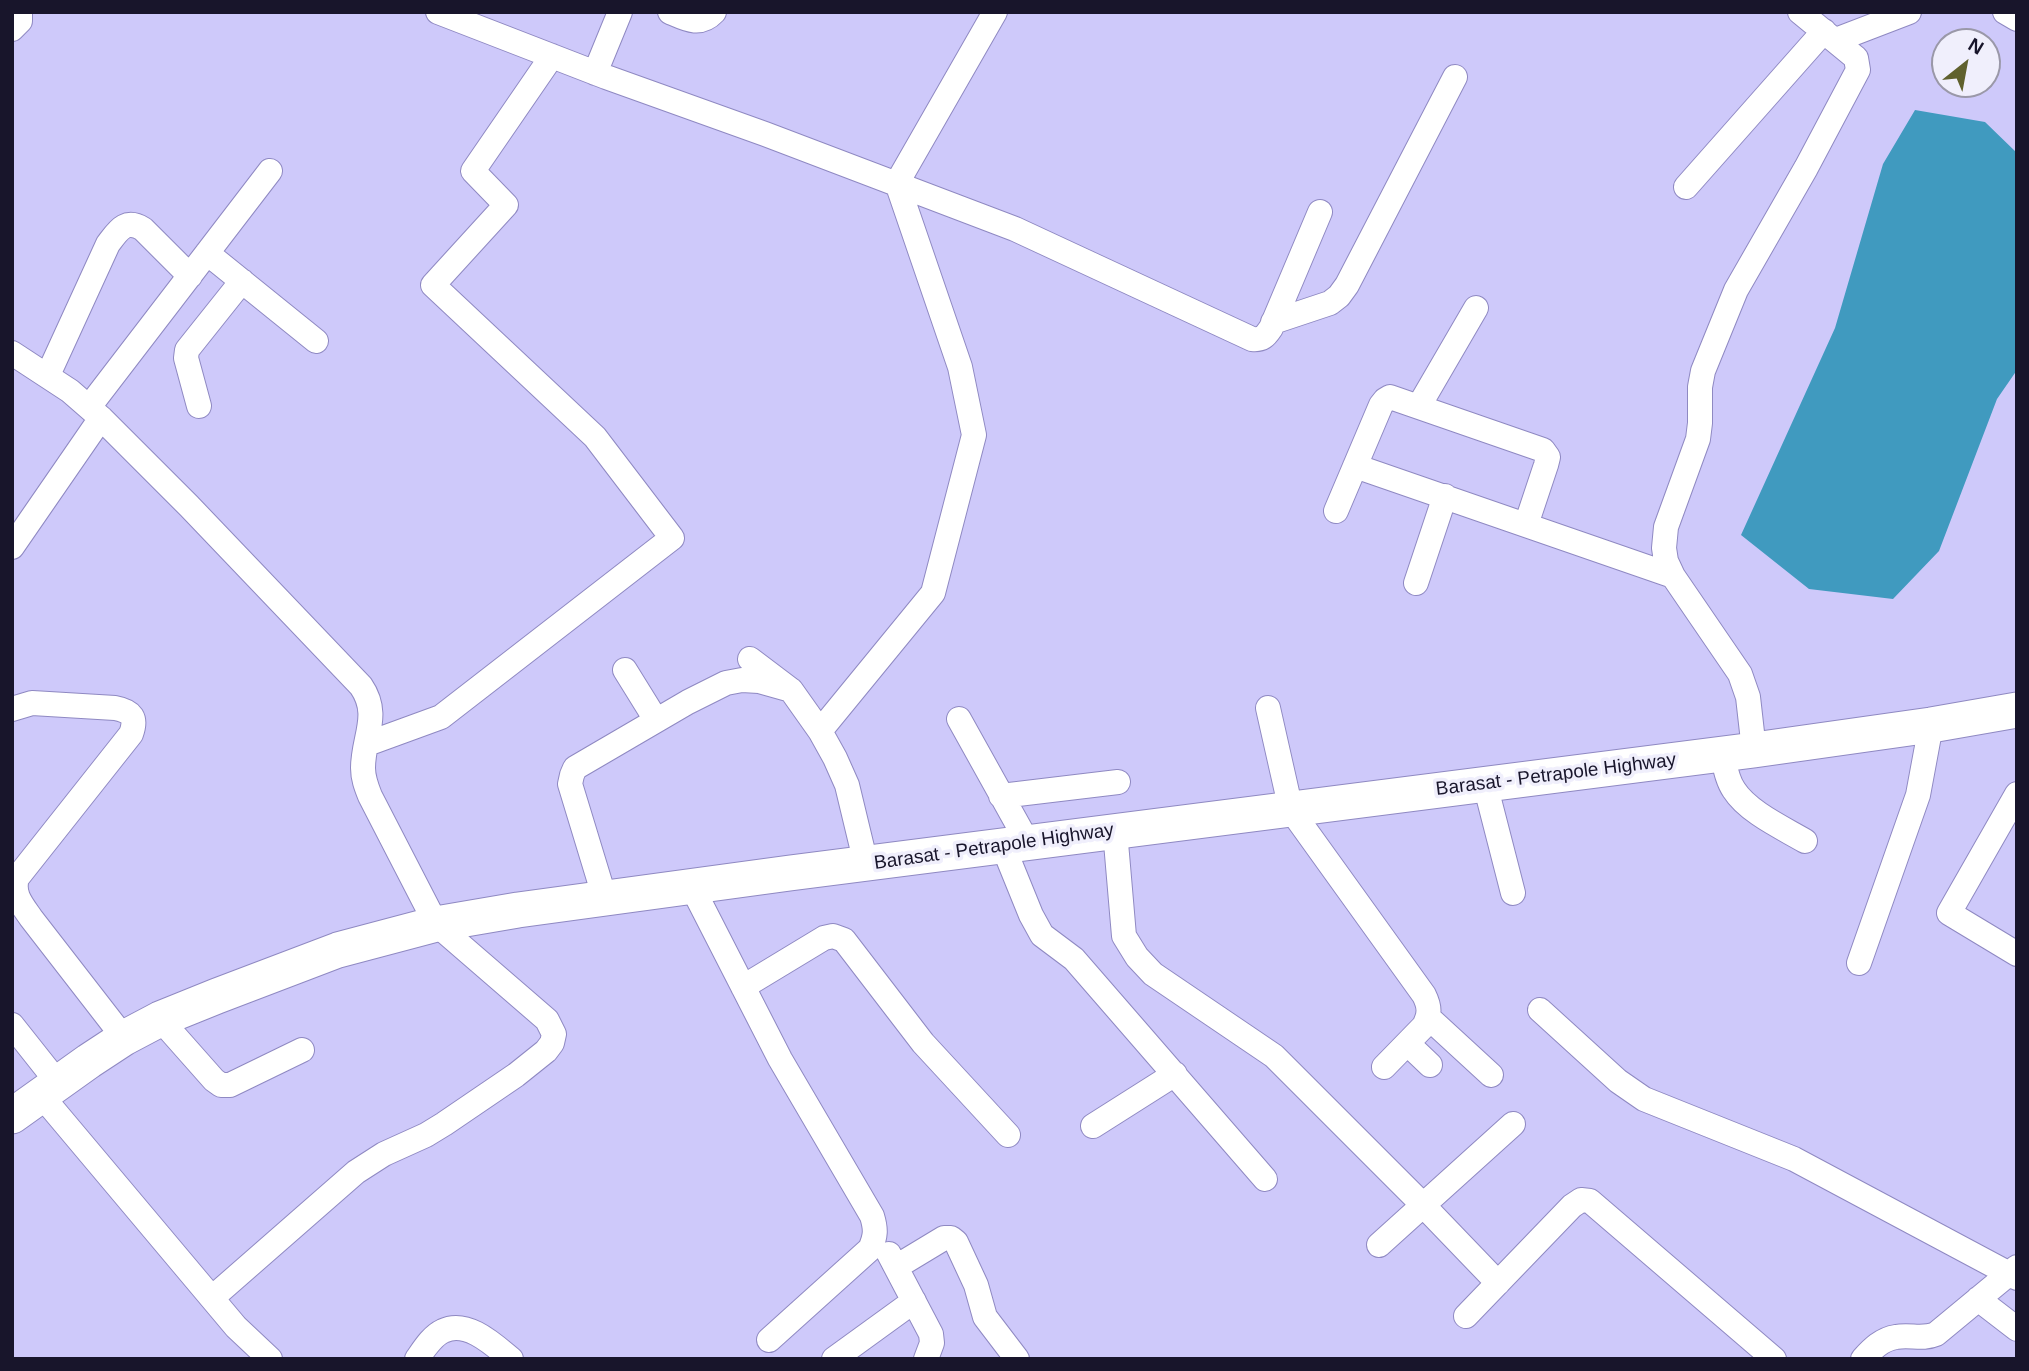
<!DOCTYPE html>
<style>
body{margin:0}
#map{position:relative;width:2029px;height:1371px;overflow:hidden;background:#cec9fa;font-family:Arial,sans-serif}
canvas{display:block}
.frame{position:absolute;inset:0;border:14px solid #18152b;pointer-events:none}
.north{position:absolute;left:1931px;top:28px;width:70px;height:70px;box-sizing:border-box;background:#f0effc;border:2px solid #9a98a8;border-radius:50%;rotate:31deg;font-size:19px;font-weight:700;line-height:28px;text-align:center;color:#18152b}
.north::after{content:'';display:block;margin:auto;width:24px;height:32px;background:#60612e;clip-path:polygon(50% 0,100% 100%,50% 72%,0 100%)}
</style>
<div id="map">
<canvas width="2029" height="1371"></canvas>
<div class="frame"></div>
<div class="north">N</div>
</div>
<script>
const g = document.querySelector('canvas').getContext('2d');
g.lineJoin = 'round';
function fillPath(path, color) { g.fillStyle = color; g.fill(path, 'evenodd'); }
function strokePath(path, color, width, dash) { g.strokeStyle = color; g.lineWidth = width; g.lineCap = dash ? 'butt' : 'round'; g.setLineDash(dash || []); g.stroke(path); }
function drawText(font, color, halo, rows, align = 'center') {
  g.font = font + ' Arial,sans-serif'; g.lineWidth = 7; g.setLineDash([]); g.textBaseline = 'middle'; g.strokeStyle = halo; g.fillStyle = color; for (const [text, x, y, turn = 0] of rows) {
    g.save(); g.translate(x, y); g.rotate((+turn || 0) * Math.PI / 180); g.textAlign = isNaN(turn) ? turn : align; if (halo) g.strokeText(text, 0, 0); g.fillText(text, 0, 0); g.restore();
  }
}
fillPath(new Path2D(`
 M1915,110L1985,122L2017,153V370L1997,399L1939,551L1893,599L1809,589L1741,535L1835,328L1883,164Z`), '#409abf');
const minor = new Path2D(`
 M438,12L606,77L765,134L1015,229L1252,339C1262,340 1265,337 1271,328L1320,212
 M670,12C686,19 700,27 714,12
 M2005,12L2017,19
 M12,29L20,21V12
 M1836,40L1909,12
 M595,73L620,12
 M1686,187L1824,31
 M207,253L316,341
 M1273,322L1330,303L1339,296L1347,285L1455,77
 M12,353L70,391L101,418L189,506L361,686C381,715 363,737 363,768C363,778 366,786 370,796L436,924L547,1020L554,1034L552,1043L546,1051L516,1075L444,1124L426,1135L384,1154L356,1172L212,1298
 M48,375L108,244C118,231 125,218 143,229L190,276
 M199,406L186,358L187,350L242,281
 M1419,406L1476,308
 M89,407L270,171
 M1355,466L1673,576
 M1336,511L1381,405L1385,400L1390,397L1543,450L1548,457L1546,465L1526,525
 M12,547L101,418
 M1416,583L1445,496
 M750,659L791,690L820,731L835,758L847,785L866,864
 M625,670L656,720
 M1268,708L1291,810L1424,995C1430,1007 1430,1014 1424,1026L1384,1067
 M12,709L32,703L115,708C132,711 137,718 131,734L17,878C12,894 22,905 31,918L124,1038
 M959,719L1028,843
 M820,731L933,593L974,435L960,367L897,183L995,12
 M367,744L441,717L672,538L595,437L433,285L506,205L473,171L552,56
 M1754,750L1748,697L1740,674L1673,576L1666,561L1664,548L1666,527L1698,439L1700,423V387L1703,371L1736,290L1806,168L1858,70L1856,58L1800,12
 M1722,754C1725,766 1727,780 1734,790C1748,812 1783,828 1805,841
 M1485,784L1513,893
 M2017,794L1949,913L2017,954
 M1001,796L1118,782
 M1115,831L1124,936L1137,957L1153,974L1274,1056L1423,1205L1498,1283
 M1003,846L1031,915L1042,935L1074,959L1265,1179
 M692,887L780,1059L872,1216C876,1229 876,1236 870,1249L769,1340
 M605,899L570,784L572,775L575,768L688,702L726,683L742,680L759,681L791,690
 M1859,963L1918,795L1931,725
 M743,987L824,938L833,936L844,940L923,1043L1008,1135
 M1540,1010L1618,1081L1644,1099L1794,1159L2017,1278
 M1429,1018L1491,1075
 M160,1019L214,1080L221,1085H230L302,1050
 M12,1025L58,1083
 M1408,1044L1430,1065
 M41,1095L236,1327L270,1359
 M1093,1126L1175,1074
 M1379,1245L1513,1124
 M889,1254L931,1334L932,1343L926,1359
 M896,1267L944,1238H951L956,1242L976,1285L985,1317L1017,1359
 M1978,1299L2017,1329
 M1466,1316L1572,1206L1581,1200L1590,1201L1774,1359
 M417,1359C424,1349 432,1336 443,1331C467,1319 494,1345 511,1359
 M834,1359L914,1301
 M1863,1359C1872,1349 1882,1339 1896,1337C1910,1334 1922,1340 1936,1334L2017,1267`);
const highway = new Path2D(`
 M12,1116L89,1061L124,1038L160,1019L217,996L338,950L436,924L518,910L790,873L1754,750L1931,725L2017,710`);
strokePath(minor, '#8f89c2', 26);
strokePath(highway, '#8f89c2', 37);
strokePath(minor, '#fff', 24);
strokePath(highway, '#fff', 35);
drawText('19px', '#18152b', '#f0effc', [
 ["Barasat - Petrapole Highway",1556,775,-7],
 ["Barasat - Petrapole Highway",994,847,-8]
]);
</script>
